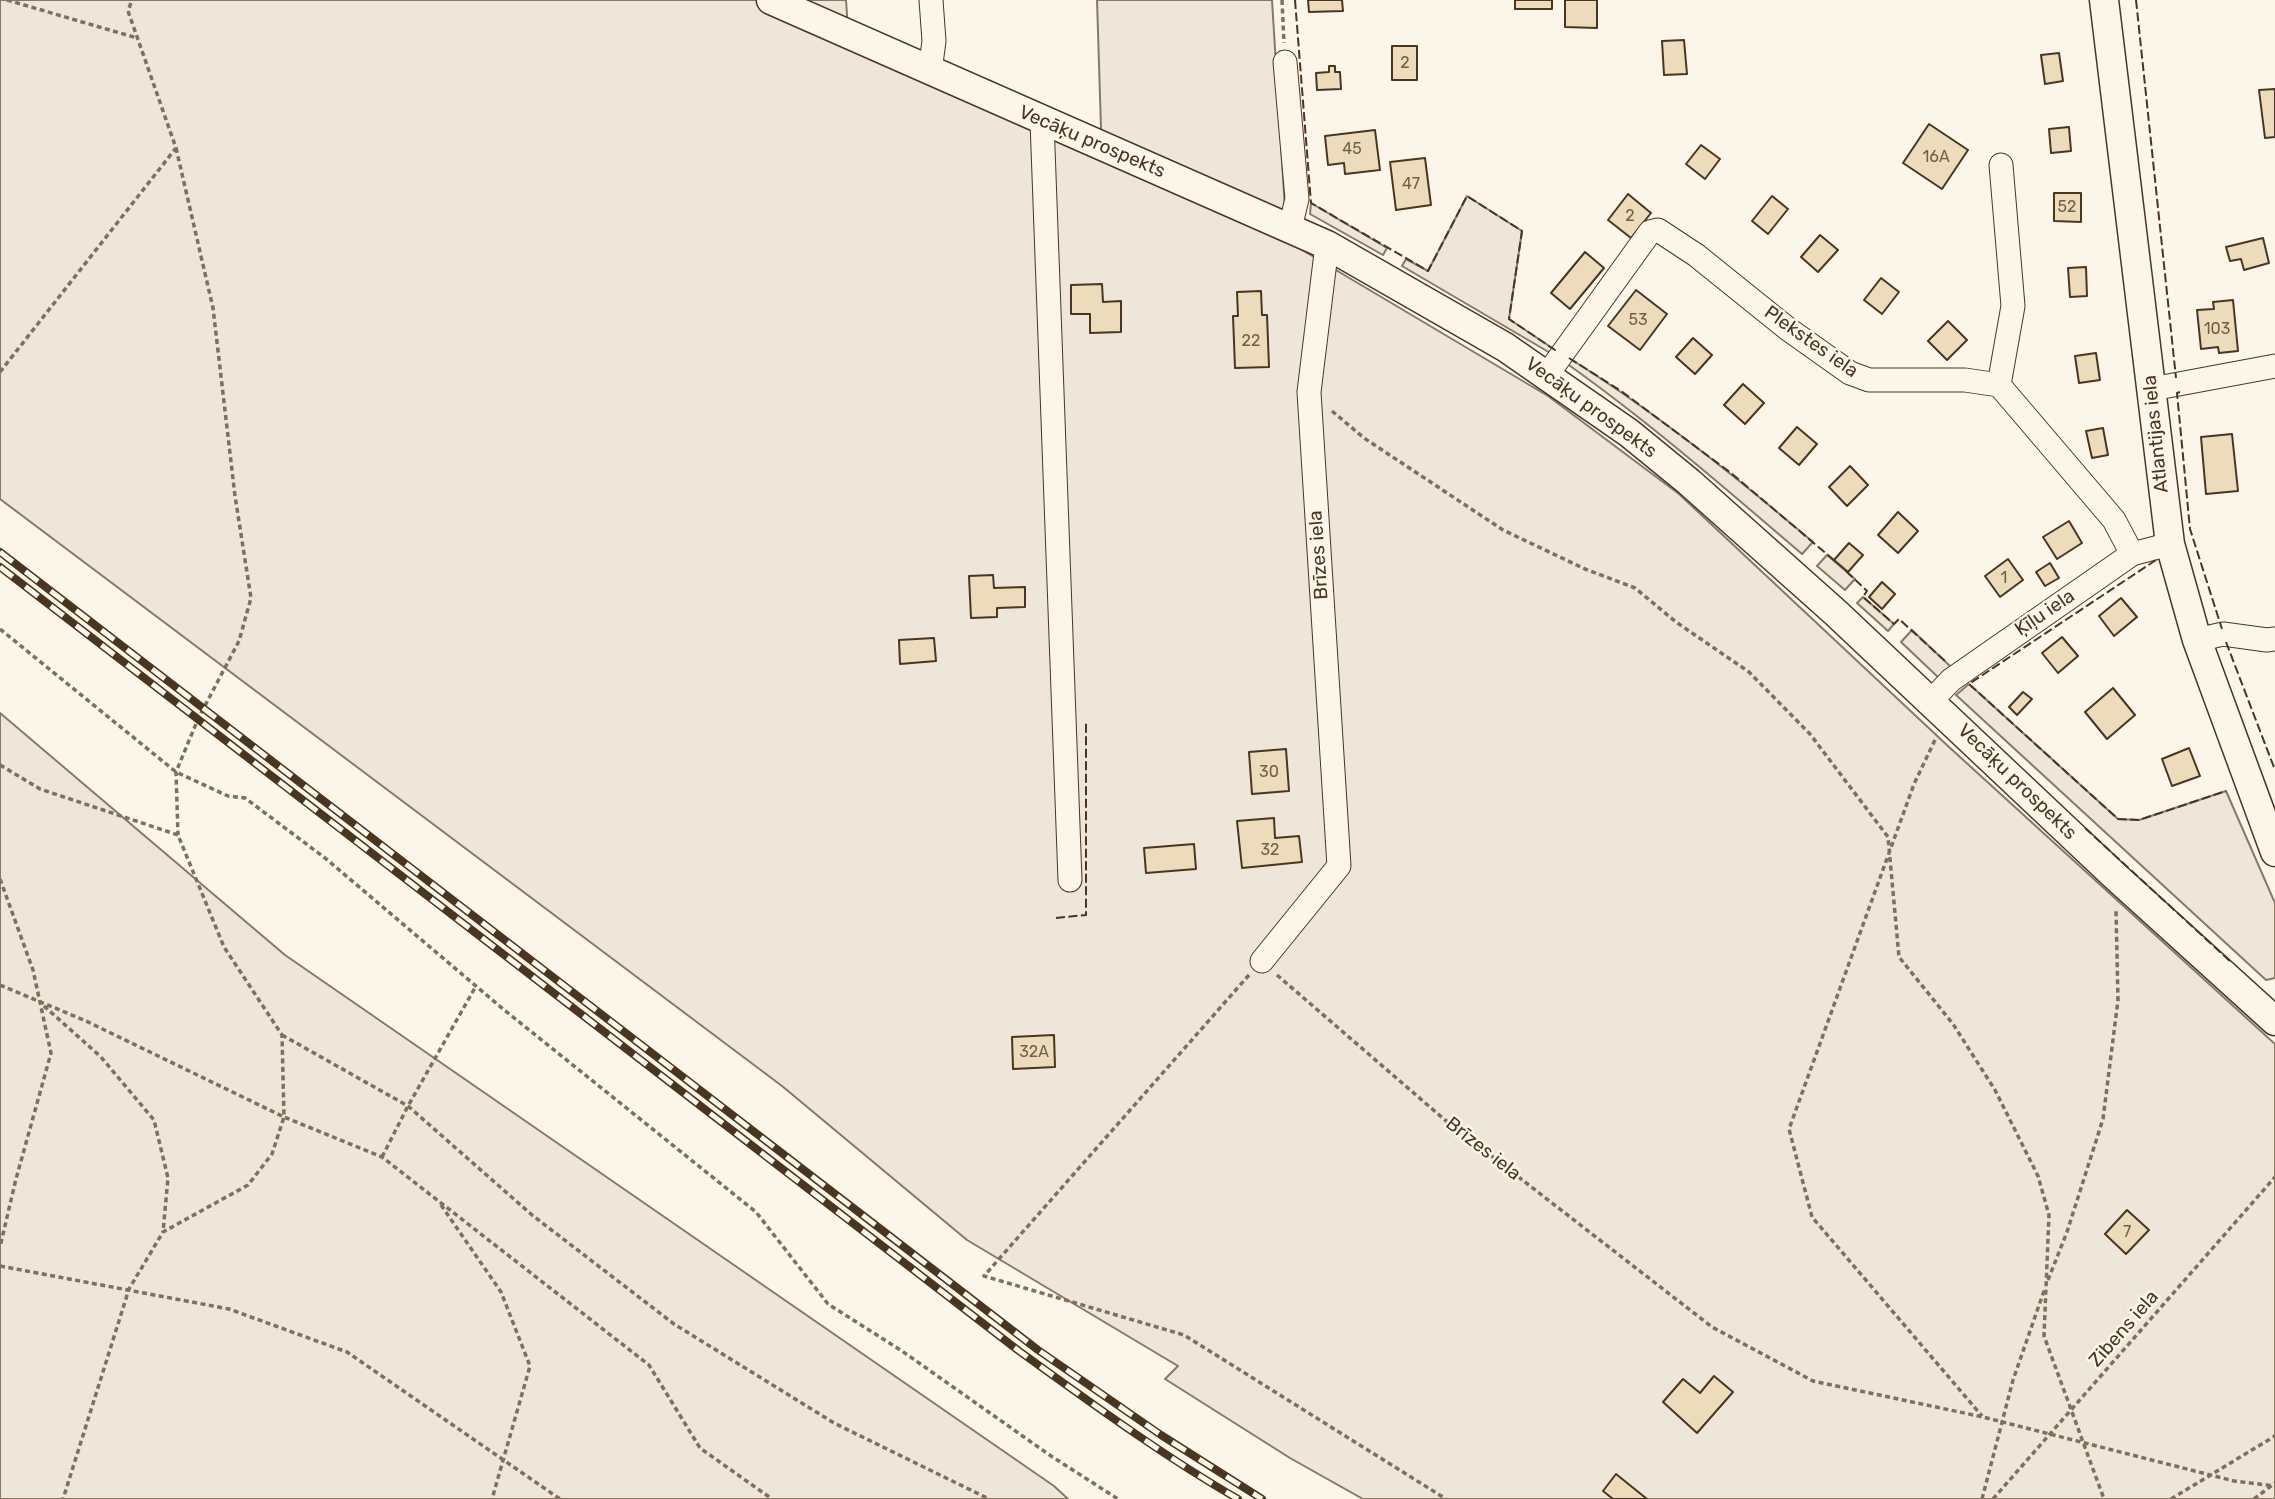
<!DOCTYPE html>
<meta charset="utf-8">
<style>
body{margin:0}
canvas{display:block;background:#fbf6e9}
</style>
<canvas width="2275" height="1499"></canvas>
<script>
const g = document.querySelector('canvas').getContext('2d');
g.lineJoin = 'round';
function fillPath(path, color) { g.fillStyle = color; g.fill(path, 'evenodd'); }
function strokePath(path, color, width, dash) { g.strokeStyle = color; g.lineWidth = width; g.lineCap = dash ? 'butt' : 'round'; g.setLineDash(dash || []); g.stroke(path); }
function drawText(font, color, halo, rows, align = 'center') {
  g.font = font + ' Rubik,sans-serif'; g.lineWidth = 5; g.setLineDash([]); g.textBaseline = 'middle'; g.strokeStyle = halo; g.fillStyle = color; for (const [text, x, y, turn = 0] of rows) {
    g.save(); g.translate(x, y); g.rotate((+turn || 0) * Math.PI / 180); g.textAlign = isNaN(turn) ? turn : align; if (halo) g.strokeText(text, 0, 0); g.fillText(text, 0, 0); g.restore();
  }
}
const green = new Path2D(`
 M0,0H846L849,44L1102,160L1097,0H1272L1287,241L1548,396L1679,494L1949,747L2275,1044V1499H1363L1290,1458L1165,1379L1178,1366L967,1240L782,1086L0,499Z
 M1467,196L1522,231L1509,319L1555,350L1552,354L1402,266L1406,259L1428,271Z
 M1311,203L1387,248L1383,255L1310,214Z
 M1569,358C1655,412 1735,476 1813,542L1802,554C1725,488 1649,422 1566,363Z
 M1827,555L1855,579L1845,590L1817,566Z
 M1863,597L1894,624L1888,631L1857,603Z
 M1912,630L1951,667L1940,679L1901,642Z
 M1969,684L2118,819L2139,820L2226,791L2275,903V978L2266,980L1956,695Z
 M0,713L285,955L1054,1486L1068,1499H0Z`);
fillPath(green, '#ede6d9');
strokePath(green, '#887966', 2);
const building = new Path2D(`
 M1308,0H1342L1343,11L1309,12Z
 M1515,0H1552V9H1515Z
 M1565,0H1597V28L1565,27Z
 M1684,40L1687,74L1664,75L1662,41Z
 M1392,46H1417V80H1392Z
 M2059,53L2063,81L2045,84L2041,55Z
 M1329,66H1335V72H1340L1341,89L1317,90L1316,73L1329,72Z
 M2275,89V137L2265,138L2259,90Z
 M1929,124L1968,150L1942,189L1903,163Z
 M2069,127L2071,151L2051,153L2049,129Z
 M1375,130L1380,170L1345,174L1344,163L1328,165L1325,136Z
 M1701,145L1720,159L1705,179L1686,164Z
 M1425,158L1431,205L1396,210L1390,162Z
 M2054,193H2081V222L2054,221Z
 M1628,194L1651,213L1631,238L1608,220Z
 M1772,196L1788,209L1768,234L1752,221Z
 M1820,235L1838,250L1818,272L1801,257Z
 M2263,238L2269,263L2244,270L2241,259L2230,261L2226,247Z
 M1585,252L1604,268L1570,309L1551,293Z
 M2086,267L2087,296L2070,297L2068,268Z
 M1881,278L1899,292L1882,314L1864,300Z
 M1102,284L1103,302L1121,301V332L1090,333V314H1071V285Z
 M1636,290L1667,314L1640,350L1608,326Z
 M1261,291L1262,315H1267L1269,367L1235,368L1233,316H1238L1237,292Z
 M2233,300L2238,351L2219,353L2218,347L2201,349L2197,310L2214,309L2213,302Z
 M1948,321L1967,340L1947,360L1928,341Z
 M1693,338L1712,355L1695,374L1676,357Z
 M2096,353L2100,380L2079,383L2075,356Z
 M1743,384L1764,403L1745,424L1724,405Z
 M1797,427L1817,444L1799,465L1779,448Z
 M2103,428L2108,455L2092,458L2086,431Z
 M2232,434L2238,491L2206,494L2201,437Z
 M1850,466L1868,485L1847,506L1829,487Z
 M1898,512L1918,531L1898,553L1878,535Z
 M2069,521L2082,543L2057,559L2043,537Z
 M1849,543L1863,555L1848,572L1834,560Z
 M2008,559L2023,580L2000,597L1985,576Z
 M2050,563L2059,578L2045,586L2036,572Z
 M993,575L994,588L1025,587V607L997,608V617L971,618L969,576Z
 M1882,582L1895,594L1882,609L1869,597Z
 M2121,598L2137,617L2114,636L2099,616Z
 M2062,637L2078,656L2058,673L2042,653Z
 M934,638L936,661L900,664L899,640Z
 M2113,688L2135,715L2107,739L2085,712Z
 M2023,692L2032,699L2017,715L2009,707Z
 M2189,748L2200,776L2172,786L2162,759Z
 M1286,749L1289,791L1252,794L1249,752Z
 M1274,818L1275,838L1299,836L1302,862L1242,868L1237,821Z
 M1194,844L1196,869L1146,873L1144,848Z
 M1054,1035L1055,1067L1013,1069L1012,1037Z
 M2127,1210L2149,1230L2126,1254L2105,1234Z
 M1714,1376L1733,1392L1697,1433L1663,1402L1683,1379L1700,1393Z
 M1616,1474L1647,1499H1613L1603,1491Z`);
fillPath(building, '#ecdcbc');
strokePath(building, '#4a3520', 2);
const minor = new Path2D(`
 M1285,62L1297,199L1290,228
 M930,71L934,41L931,0
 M1042,121L1070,880
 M1547,375L1650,232L1658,230L1696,255L1788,329L1850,373L1869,380H1965L1999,385L2114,520L2132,554
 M1999,385L2013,306L2001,165
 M2152,389L2275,366
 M2197,640L2223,634L2267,640L2275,639
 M1931,701L1951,680L2132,554L2170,544
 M1262,961L1339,866L1309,392L1327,245`);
const major = new Path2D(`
 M771,0L1327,245L1505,347L1629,433L1689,482L1836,613L2115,876L2275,1021
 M2104,0L2170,544L2197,640L2275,852`);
strokePath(minor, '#4a3520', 25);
strokePath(major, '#4a3520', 31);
strokePath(new Path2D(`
 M7,0L137,38
 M1282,0L1284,43
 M176,148L213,308L235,496L251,598L239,641L198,719L176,772L178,835
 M0,372L176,148L128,11L132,0
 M1332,411L1364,438L1503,530L1585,569L1635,588L1676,622L1749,672L1810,734L1888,837L1899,957L1953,1024L1995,1090L2038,1176L2049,1215L2044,1336L2104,1499
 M0,629L176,772L228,796L245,798L325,858L503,1009L756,1212L828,1304L902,1351L1051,1456L1118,1499
 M1935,740L1914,784L1789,1129L1812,1217L1982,1416
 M0,765L40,789L178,835L224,947L282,1035L284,1117L382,1157L649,1365L700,1448L772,1499
 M0,879L33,970L51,1053L16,1179L0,1247
 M1249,975L984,1276L1184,1335L1446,1499
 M1277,975L1445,1120L1712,1327L1813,1381L1983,1417L2234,1481L2275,1486
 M0,985L86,1021L284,1117L272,1154L248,1185L163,1232L129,1289L63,1499
 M44,1006L101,1057L154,1120L168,1178L163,1232
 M282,1035L408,1106L532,1215L674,1324L834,1423L989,1499
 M382,1157L408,1106L476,986
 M441,1205L501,1292L530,1366L492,1499
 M0,1266L229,1309L347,1352L560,1499
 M2048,1280L2067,1232L2103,1119L2118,1000L2116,910
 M1982,1499L2013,1380L2045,1288
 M1993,1499L2275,1177
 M2171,1499L2275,1436
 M2254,1499L2275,1483`), '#7f6f5c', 3.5, [5, 3.5]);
strokePath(minor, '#fbf6e9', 23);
strokePath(major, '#fbf6e9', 28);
const rail = new Path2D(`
 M0,552L1038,1350L1161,1435L1262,1499
 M0,567L1019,1351C1090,1402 1162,1455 1238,1499`);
strokePath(rail, '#4a3520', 8);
strokePath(rail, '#fbf6e9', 5, [16]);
strokePath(new Path2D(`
 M1295,0L1311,203L1428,271L1467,196L1522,231L1509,319L1555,350L1557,346
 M2136,0L2176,378
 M1569,358L1621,391L1731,473L1835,561
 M2180,392L2177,393L2190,529L2222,629
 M2156,560L1969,684L2118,819L2139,820L2226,791
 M1846,571L1867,591L1863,597L1894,624L1899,619L1945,661
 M2226,642L2275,770
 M2085,828L2232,963
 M1056,918L1086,915V722`), '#4a3520', 2, [9, 3.5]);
drawText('16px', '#725f47', null, [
 ["2",1405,63],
 ["45",1352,149],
 ["16A",1936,157],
 ["47",1411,184],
 ["52",2067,207],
 ["2",1630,216],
 ["53",1638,320],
 ["103",2217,329],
 ["22",1251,341],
 ["1",2004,578],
 ["30",1269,772],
 ["32",1270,850],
 ["32A",1034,1052],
 ["7",2127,1232]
]);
drawText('19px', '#4a3520', '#fbf6e9', [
 ["Vecāķu prospekts",1092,142,23],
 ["Plekstes iela",1811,342,35],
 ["Vecāķu prospekts",1591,408,36],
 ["Atlantijas iela",2156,434,-96],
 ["Brīzes iela",1319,555,-94],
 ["Ķīļu iela",2045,613,-34],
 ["Vecāķu prospekts",2017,782,44],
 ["Brīzes iela",1483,1149,38],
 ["Zibens iela",2124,1329,-49]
]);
</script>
